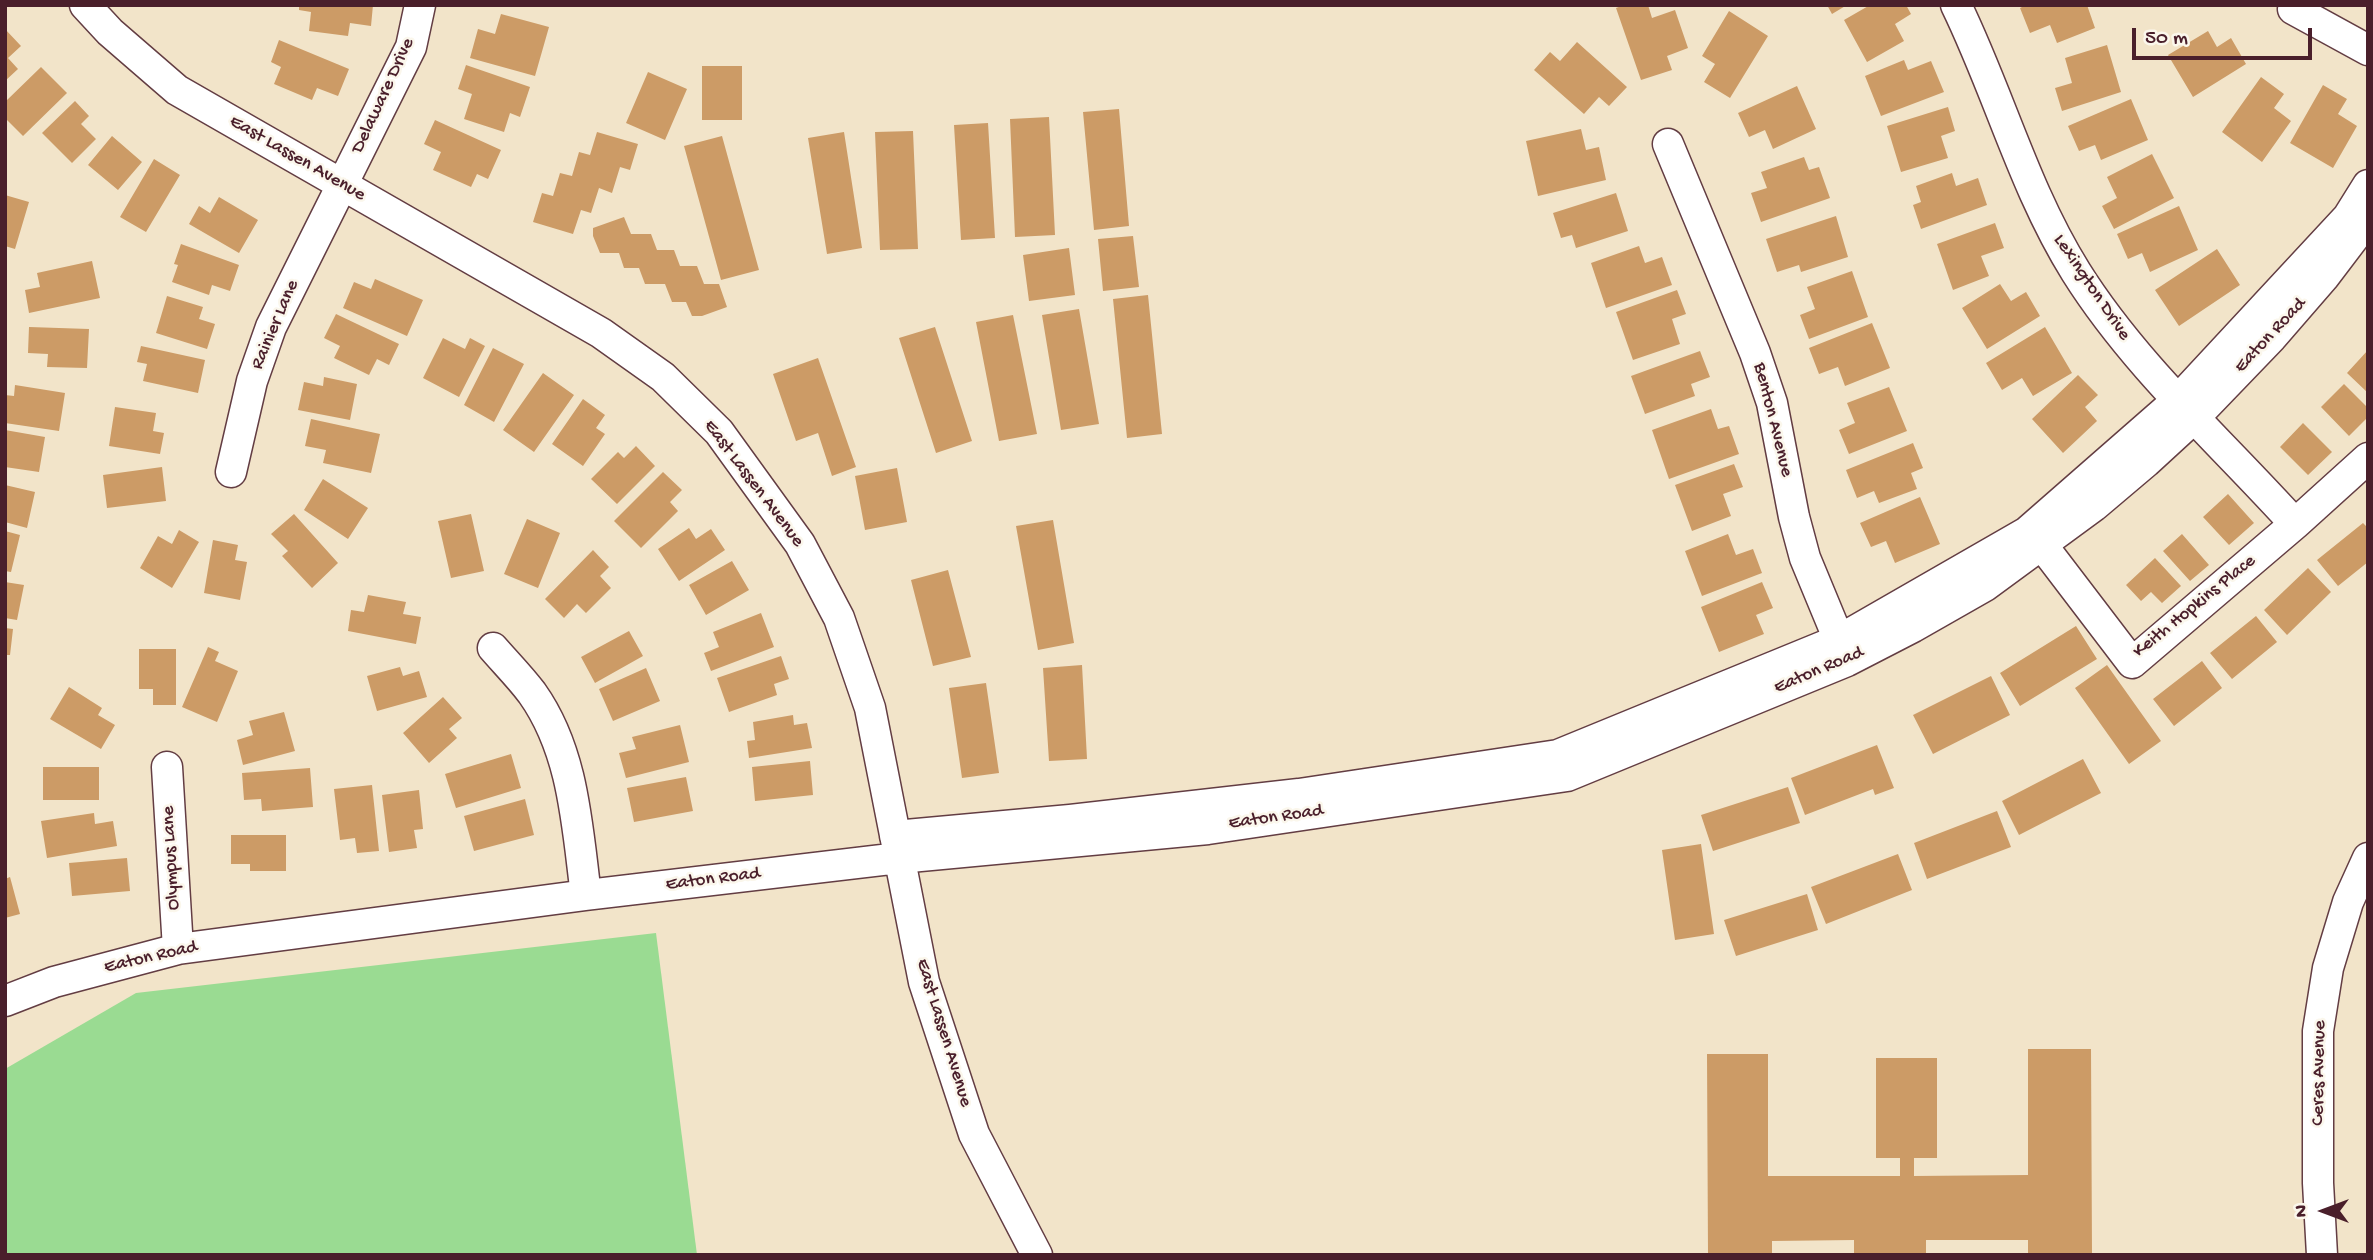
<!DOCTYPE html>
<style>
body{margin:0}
#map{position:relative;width:2373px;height:1260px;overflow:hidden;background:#f2e4c9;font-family:"Gochi Hand",sans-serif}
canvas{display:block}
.frame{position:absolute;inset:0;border:7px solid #4a1f2b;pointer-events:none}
.north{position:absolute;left:2289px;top:1176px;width:70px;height:70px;-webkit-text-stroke:5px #fbf7ec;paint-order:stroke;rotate:270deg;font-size:19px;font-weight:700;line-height:28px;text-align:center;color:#4a1f2b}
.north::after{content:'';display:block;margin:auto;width:24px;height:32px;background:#4a1f2b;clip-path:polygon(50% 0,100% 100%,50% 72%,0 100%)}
.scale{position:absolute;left:2132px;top:28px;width:180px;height:32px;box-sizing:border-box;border:4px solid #4a1f2b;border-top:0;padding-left:9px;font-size:21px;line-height:24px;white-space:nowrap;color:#4a1f2b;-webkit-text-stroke:5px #fbf7ec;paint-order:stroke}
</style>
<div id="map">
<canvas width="2373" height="1260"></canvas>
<div class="frame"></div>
<div class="north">N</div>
<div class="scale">50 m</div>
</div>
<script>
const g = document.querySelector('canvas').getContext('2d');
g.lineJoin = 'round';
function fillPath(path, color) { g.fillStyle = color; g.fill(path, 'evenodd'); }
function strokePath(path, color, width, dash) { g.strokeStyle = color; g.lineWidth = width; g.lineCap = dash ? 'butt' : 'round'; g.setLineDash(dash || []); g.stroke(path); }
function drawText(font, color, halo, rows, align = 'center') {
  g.font = font + ' "Gochi Hand",sans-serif'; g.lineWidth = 5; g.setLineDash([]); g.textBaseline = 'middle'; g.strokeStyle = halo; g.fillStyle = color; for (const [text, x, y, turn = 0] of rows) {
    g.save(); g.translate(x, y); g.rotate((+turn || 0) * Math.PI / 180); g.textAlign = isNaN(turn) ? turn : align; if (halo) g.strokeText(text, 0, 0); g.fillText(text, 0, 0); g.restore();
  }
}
fillPath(new Path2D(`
 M656,933L697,1255H5V1069L136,993Z`), '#9adb92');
fillPath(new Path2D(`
 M299,5H373L371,26L350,23L348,36L309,31L311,12L299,10Z
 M1624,5H1648L1652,18L1675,10L1688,48L1667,56L1672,70L1641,80L1616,8Z
 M1827,5H1847L1832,14Z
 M1870,5H1906L1911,14L1895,24L1904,41L1867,62L1844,20Z
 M2026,5H2087L2095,28L2057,43L2050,25L2030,33L2020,8Z
 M1729,11L1768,36L1730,98L1704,82L1715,64L1702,56Z
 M501,14L549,27L535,76L470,58L478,29L495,34Z
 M5,29L21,46L8,58L18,69L5,81Z
 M2208,31L2217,47L2231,38L2246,64L2193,97L2168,55Z
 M279,40L349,69L338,96L317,88L312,100L274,84L281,67L271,62Z
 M1577,42L1627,87L1609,106L1599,97L1584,114L1534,70L1550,52L1560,61Z
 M2107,45L2121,92L2062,111L2055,88L2072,83L2065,58Z
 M1904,60L1908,70L1931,61L1944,92L1881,116L1865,76Z
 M466,65L530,87L520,117L510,113L504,132L464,119L472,94L458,89Z
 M702,66H742V120H702Z
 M41,67L67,93L23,136L5,118V102Z
 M648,72L687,89L665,140L626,123Z
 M2261,77L2284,94L2274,108L2291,121L2262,162L2222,132Z
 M2323,85L2347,99L2338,114L2357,126L2333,168L2290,143Z
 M1797,86L1816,129L1773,149L1765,130L1749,137L1738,113Z
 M2131,99L2148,140L2101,160L2095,145L2079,151L2068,126Z
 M75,101L89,116L81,124L96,139L72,163L42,133Z
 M1948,107L1955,131L1941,136L1948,158L1901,172L1887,126Z
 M1119,109L1129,226L1094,230L1083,112Z
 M1049,117L1055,235L1015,237L1010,119Z
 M435,120L501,150L488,179L477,174L471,187L433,170L441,152L424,144Z
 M988,123L995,238L961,240L954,125Z
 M1581,129L1586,150L1599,147L1606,180L1538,196L1526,141Z
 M913,131L918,249L880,250L875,132Z
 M597,132L638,144L630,170L620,167L612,193L599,188L591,213L581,210L573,234L533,222L542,193L553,196L560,173L572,176L579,152L590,155Z
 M844,132L862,248L827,254L808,138Z
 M112,136L142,162L118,190L88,165Z
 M722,136L759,270L721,280L684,146Z
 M2152,154L2174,198L2114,229L2102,206L2117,198L2107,177Z
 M1804,157L1809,170L1819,167L1830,198L1761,222L1751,193L1767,188L1761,172Z
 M154,159L180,175L146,232L120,217Z
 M1952,173L1956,186L1978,178L1987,205L1921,229L1913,205L1921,202L1916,186Z
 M1616,193L1628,231L1576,248L1572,235L1561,238L1553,213Z
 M5,195L29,202L15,249L5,246Z
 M219,197L258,220L239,253L189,224L199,206L210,213Z
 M2179,206L2198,250L2150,272L2142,253L2128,259L2117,234Z
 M1836,216L1848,257L1801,272L1799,265L1777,272L1766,239Z
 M624,217L631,234H651L657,250H674L680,266H697L704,284H719L727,307L702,316H692L686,302H672L665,284H645L639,268H624L619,253H600L593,236V228Z
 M1995,223L2004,248L1981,256L1989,276L1953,290L1937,244Z
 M1133,236L1139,287L1103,291L1098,239Z
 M181,244L239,265L230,291L212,285L209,295L172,282L178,265L174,264Z
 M1639,246L1645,263L1662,257L1672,285L1606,308L1591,263Z
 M1069,248L1075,295L1029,301L1023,255Z
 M2217,249L2240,285L2179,326L2155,290Z
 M92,261L100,298L29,313L25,290L40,287L37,273Z
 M1852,271L1868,317L1809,339L1800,315L1815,309L1807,287Z
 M375,279L423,300L407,336L343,308L354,282L371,289Z
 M2000,284L2011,301L2026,292L2040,316L1987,349L1962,308Z
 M1677,290L1686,314L1672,319L1680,344L1633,360L1616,312Z
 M1148,295L1162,434L1127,438L1113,299Z
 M167,296L203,307L199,319L215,324L207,349L156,333Z
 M1079,309L1099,424L1061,430L1042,315Z
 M336,314L399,344L389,365L377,359L369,375L334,358L340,346L324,338Z
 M1013,315L1037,434L999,441L976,322Z
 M1872,323L1890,368L1845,386L1838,367L1819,374L1809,348Z
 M29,327L89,329L87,368L47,367L48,354L28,353Z
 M935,327L972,441L936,453L899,338Z
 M2045,327L2072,373L2033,396L2022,378L2002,390L1986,363Z
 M443,338L465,349L470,338L485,346L459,397L423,378Z
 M141,346L205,360L198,393L143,381L147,364L137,362Z
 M493,348L524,364L494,422L464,405Z
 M2368,350V393L2347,373Z
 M1700,351L1710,377L1691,384L1695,396L1645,414L1631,376Z
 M818,358L856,467L832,476L818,433L796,441L773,374Z
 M543,373L574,395L534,452L503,430Z
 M2078,375L2098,395L2085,407L2097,421L2063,453L2032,419Z
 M324,377L357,384L350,420L298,410L304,382L323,386Z
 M2344,384L2368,408V417L2349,436L2321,407Z
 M15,385L65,393L59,431L5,423V395L14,396Z
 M1889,387L1907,431L1849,454L1839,430L1855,423L1847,403Z
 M583,399L605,415L596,428L605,434L583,466L552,444Z
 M115,407L156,413L153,431L164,433L160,454L109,446Z
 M1711,409L1718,429L1729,426L1739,454L1669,479L1652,430Z
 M311,419L380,434L371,473L323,463L326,450L305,446Z
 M2303,423L2332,452L2308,475L2280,447Z
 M5,430L45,437L39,472L5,467Z
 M1913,443L1923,468L1911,473L1917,489L1879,503L1874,491L1857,498L1846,470Z
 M636,446L655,466L617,504L591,479L618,452L624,458Z
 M1734,464L1743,487L1723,494L1731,516L1692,531L1675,485Z
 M162,467L166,501L107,508L103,475Z
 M897,468L907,522L865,530L855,476Z
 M663,472L682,490L670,502L678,511L641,548L614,521Z
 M323,479L368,508L348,539L304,510Z
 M5,485L35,492L27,528L5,522Z
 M2228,494L2254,523L2229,545L2203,517Z
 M1920,497L1940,544L1895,563L1886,541L1871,547L1860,523Z
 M294,514L338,563L312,588L282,556L288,551L271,534Z
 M471,514L484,571L451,578L438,521Z
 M527,519L560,533L538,588L504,574Z
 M1053,520L1074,643L1038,650L1016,526Z
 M2363,523L2368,528V562L2338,586L2317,560Z
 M689,528L696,539L711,529L725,550L679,581L658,549Z
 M179,530L199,542L172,588L140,568L158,536L172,544Z
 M5,531L20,535L11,572L5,571Z
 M1728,534L1736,555L1753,549L1762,573L1702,596L1685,551Z
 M2182,534L2209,565L2190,581L2163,551Z
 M213,540L238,545L235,560L247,562L240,600L204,593Z
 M593,550L609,567L600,576L611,588L586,613L577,604L564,618L545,599Z
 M2155,558L2181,586L2162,603L2151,592L2141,601L2126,585Z
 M732,561L749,590L706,615L689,585Z
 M2308,568L2331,592L2287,635L2264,610Z
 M948,570L971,657L933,666L911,580Z
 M5,582L24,585L17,620L5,618Z
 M1762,582L1773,608L1756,615L1764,634L1719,652L1701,607Z
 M368,595L406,602L403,614L421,617L416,644L348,631L351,610L364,612Z
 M761,613L774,647L711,671L704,653L719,647L713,632Z
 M2256,616L2277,642L2232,679L2210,653Z
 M2076,626L2097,659L2020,706L2000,673Z
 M5,628L13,629L10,655H5Z
 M629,631L643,656L595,683L581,657Z
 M208,647L219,652L215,661L238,671L217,722L182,707Z
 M139,649H176V705H153V689H139Z
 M781,656L789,679L774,684L777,695L729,712L717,678Z
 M2202,661L2222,688L2174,726L2153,699Z
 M1082,665L1087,759L1049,761L1043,668Z
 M2107,665L2161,741L2129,764L2075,688Z
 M400,667L403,676L419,671L427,697L377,711L367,676Z
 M646,668L660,701L613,721L599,689Z
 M1991,676L2010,715L1933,754L1913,715Z
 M986,683L999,773L962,778L949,688Z
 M69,687L102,708L98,715L115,725L101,749L50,719Z
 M443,697L462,718L449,729L457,738L429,763L403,733Z
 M284,712L295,751L243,765L237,740L253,735L249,721Z
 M793,715L794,725L807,723L812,748L749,758L747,741L755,740L753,722Z
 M680,725L689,762L626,778L619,753L636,749L632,737Z
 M1877,745L1894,788L1875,795L1873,789L1805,815L1791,778Z
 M511,754L521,788L456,808L445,774Z
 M2083,759L2101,793L2019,835L2002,801Z
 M810,761L813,795L755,801L752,767Z
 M43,767H99V800H43Z
 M310,768L313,807L262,811L261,799L244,800L242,773Z
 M686,777L693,811L634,822L627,788Z
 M372,785L379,851L357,853L355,838L340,840L334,789Z
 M1788,787L1800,823L1713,851L1701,815Z
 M419,790L423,829L414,830L417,848L389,852L382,795Z
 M525,799L534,835L474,851L464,816Z
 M1997,811L2011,847L1927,879L1914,843Z
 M94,813L95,824L113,821L117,846L47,858L41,821Z
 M231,835H286V871H250V864H231Z
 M1701,844L1714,934L1675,940L1662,850Z
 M1898,854L1912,890L1826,924L1811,887Z
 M127,858L130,891L72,896L69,863Z
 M10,877L20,914L5,918V879Z
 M1807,894L1818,930L1736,956L1724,920Z
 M2028,1049H2091L2092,1255H2028V1240H1926V1255H1854V1240L1772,1241V1255H1708L1707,1054H1768V1176H1900V1158H1876V1058H1937V1158H1914V1176L2028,1175Z`), '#cc9b66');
const minor = new Path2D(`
 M85,5L110,32L177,90L601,333L663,377L719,432L800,544L839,618L870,708L924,982L974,1134L1037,1255
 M1956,5C1999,93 2024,189 2076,272C2135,366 2221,442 2295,524
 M2293,9L2368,50
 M1668,144L1755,353L1772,403L1794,517L1805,558L1846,657
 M231,472L252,381L271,327L411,47L420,5
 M2042,545L2132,663L2295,524L2368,458
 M493,648C506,663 520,677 532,693C574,752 577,826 586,895
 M167,767L178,949
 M895,836L1070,820L1299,794L1558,755L1839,640L2027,532L2179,399L2348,217L2368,185
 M5,1001L54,982L178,949L586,895L899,858L1208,829L1567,776L1847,661L1913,627L1985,586L2094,506L2146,462L2195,417L2272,337L2324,277L2368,219
 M2322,1255L2318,1183V1031L2328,968L2348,902L2368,858`);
strokePath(minor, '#633d43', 33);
strokePath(minor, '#fff', 30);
drawText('19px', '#4a1f2b', '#fbf7ec', [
 ["Delaware Drive",384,96,-65],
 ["East Lassen Avenue",297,159,30],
 ["Lexington Drive",2091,288,56],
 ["Rainier Lane",276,325,-67],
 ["Eaton Road",2271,336,-47],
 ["Benton Avenue",1772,420,76],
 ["East Lassen Avenue",753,484,53],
 ["Keith Hopkins Place",2195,607,-39],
 ["Eaton Road",1819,671,-23],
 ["Eaton Road",1276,818,-8],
 ["Olympus Lane",172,858,-93],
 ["Eaton Road",713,880,-7],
 ["Eaton Road",151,958,-13],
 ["East Lassen Avenue",943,1033,73],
 ["Ceres Avenue",2320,1073,-89]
]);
</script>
